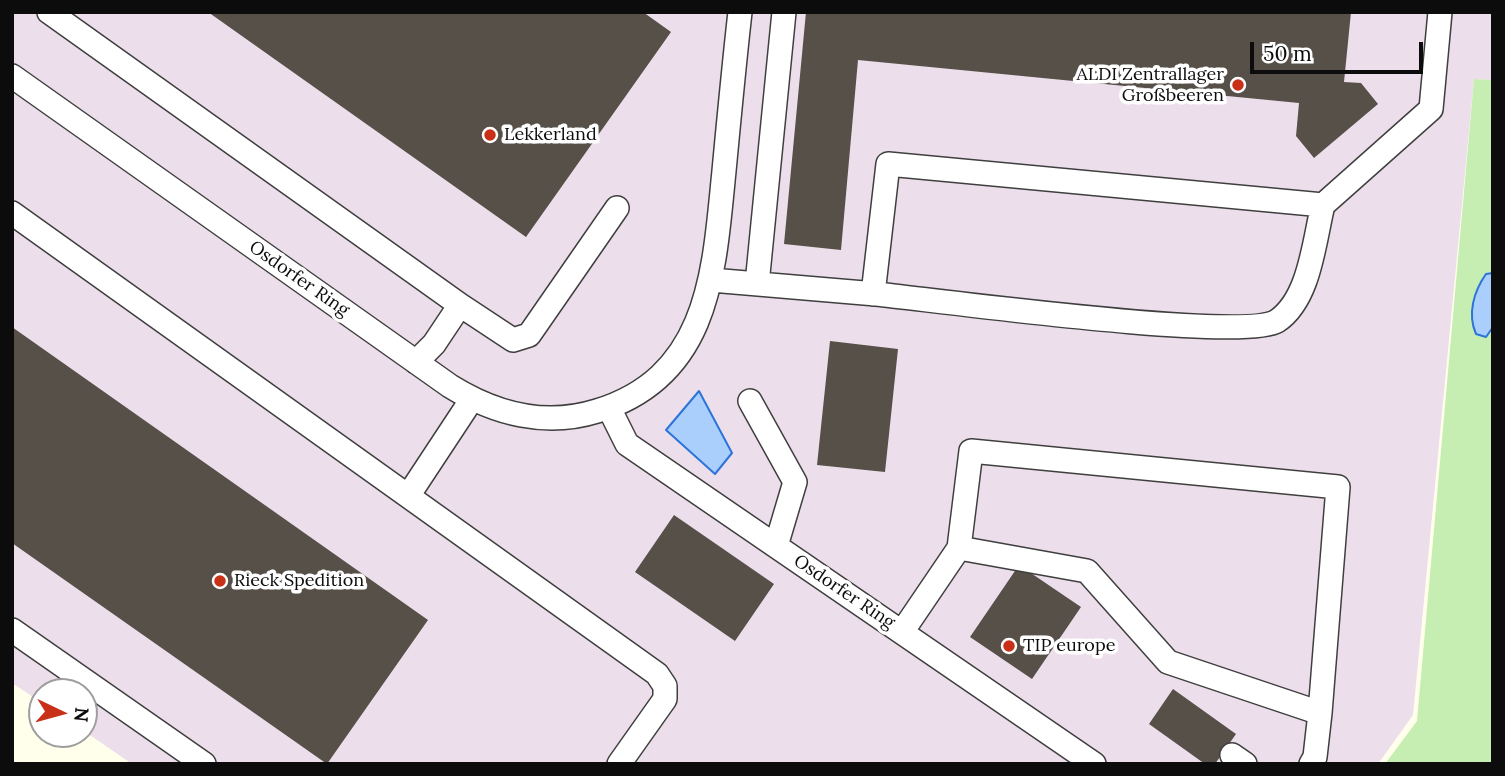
<!DOCTYPE html>
<meta charset="utf-8">
<style>
body{margin:0}
#map{position:relative;width:1505px;height:776px;overflow:hidden;background:#ffffec;font-family:Lora,serif}
canvas{display:block}
.frame{position:absolute;inset:0;border:14px solid #0c0c0c;pointer-events:none}
.north{position:absolute;left:28px;top:678px;width:70px;height:70px;box-sizing:border-box;background:#fff;border:2px solid #9e9e9e;border-radius:50%;rotate:95deg;font-size:19px;font-weight:700;line-height:28px;text-align:center;color:#0c0c0c}
.north::after{content:'';display:block;margin:auto;width:24px;height:32px;background:#c83018;clip-path:polygon(50% 0,100% 100%,50% 72%,0 100%)}
.scale{position:absolute;left:1250px;top:42px;width:173px;height:32px;box-sizing:border-box;border:4px solid #0c0c0c;border-top:0;padding-left:9px;font-size:21px;line-height:24px;white-space:nowrap;color:#0c0c0c;-webkit-text-stroke:5px #fff;paint-order:stroke}
</style>
<div id="map">
<canvas width="1505" height="776"></canvas>
<div class="frame"></div>
<div class="north">N</div>
<div class="scale">50 m</div>
</div>
<script>
const g = document.querySelector('canvas').getContext('2d');
g.lineJoin = 'round';
function fillPath(path, color) { g.fillStyle = color; g.fill(path, 'evenodd'); }
function strokePath(path, color, width, dash) { g.strokeStyle = color; g.lineWidth = width; g.lineCap = dash ? 'butt' : 'round'; g.setLineDash(dash || []); g.stroke(path); }
function drawText(font, color, halo, rows, align = 'center') {
  g.font = font + ' Lora,serif'; g.lineWidth = 7; g.setLineDash([]); g.textBaseline = 'middle'; g.strokeStyle = halo; g.fillStyle = color; for (const [text, x, y, turn = 0] of rows) {
    g.save(); g.translate(x, y); g.rotate((+turn || 0) * Math.PI / 180); g.textAlign = isNaN(turn) ? turn : align; if (halo) g.strokeText(text, 0, 0); g.fillText(text, 0, 0); g.restore();
  }
}
fillPath(new Path2D(`
 M12,12H1493V80L1474,79L1413,715L1378,764H132L84,731V692H42V703L12,683Z`), '#ecdfeb');
fillPath(new Path2D(`
 M1474,79L1493,80V764H1385L1417,721Z`), '#c6edb2');
const water = new Path2D(`
 M1493,273V327L1486,337L1476,334C1467,314 1474,291 1486,274Z
 M699,391L732,453L715,474L666,430Z`);
fillPath(water, '#abcffc');
strokePath(water, '#2c74d9', 2);
fillPath(new Path2D(`
 M208,12H643L671,32L526,237Z
 M806,12H1351L1344,82L1361,83L1378,104L1314,158L1296,136L1299,103L858,60L841,250L784,244Z
 M12,327L428,620L327,764L12,543Z
 M830,341L898,349L885,472L817,465Z
 M674,515L774,584L735,641L635,572Z
 M1019,565L1081,607L1032,679L970,637Z
 M1173,689L1236,734L1215,764H1205L1149,724Z`), '#565048');
const minor = new Path2D(`
 M49,12L460,305L434,344L416,362
 M12,76L450,386C495,414 546,427 597,411C711,376 714,270 724,171C729,118 734,65 740,12
 M12,213L657,674L665,686V699L619,764
 M711,280C766,285 821,289 876,294C935,300 1243,342 1277,321C1310,299 1314,241 1323,205
 M757,284L784,12
 M873,294L888,164L1323,205L1431,109L1440,12
 M460,305L513,340L529,335L617,208
 M750,401L795,482L776,546
 M609,408L627,444L1094,764
 M408,496L472,399
 M12,630L204,764
 M902,632L959,548L971,451L1338,487L1320,713L1168,662L1087,571L959,548
 M1232,755L1245,764
 M1311,764L1315,757L1320,713`);
strokePath(minor, '#3f3f3f', 26);
strokePath(minor, '#fff', 23);
for (const [x, y, r, color] of [
 [1238,85,7,"#c83018"],
 [490,135,7,"#c83018"],
 [220,581,7,"#c83018"],
 [1009,646,7,"#c83018"]
]) { const dot = new Path2D(); dot.arc(x, y, r, 0, 2 * Math.PI); g.fillStyle = color; g.fill(dot); strokePath(dot, '#fff', 2.5); }
drawText('18px', '#0c0c0c', '#fff', [
 ["ALDI Zentrallager",1224,75,"right"],
 ["Großbeeren",1224,96,"right"],
 ["Lekkerland",504,135],
 ["Rieck Spedition",234,581],
 ["TIP europe",1023,646]
], 'left');
drawText('18px', '#0c0c0c', '#fff', [
 ["Osdorfer Ring",299,279,35],
 ["Osdorfer Ring",844,592,34]
]);
</script>
